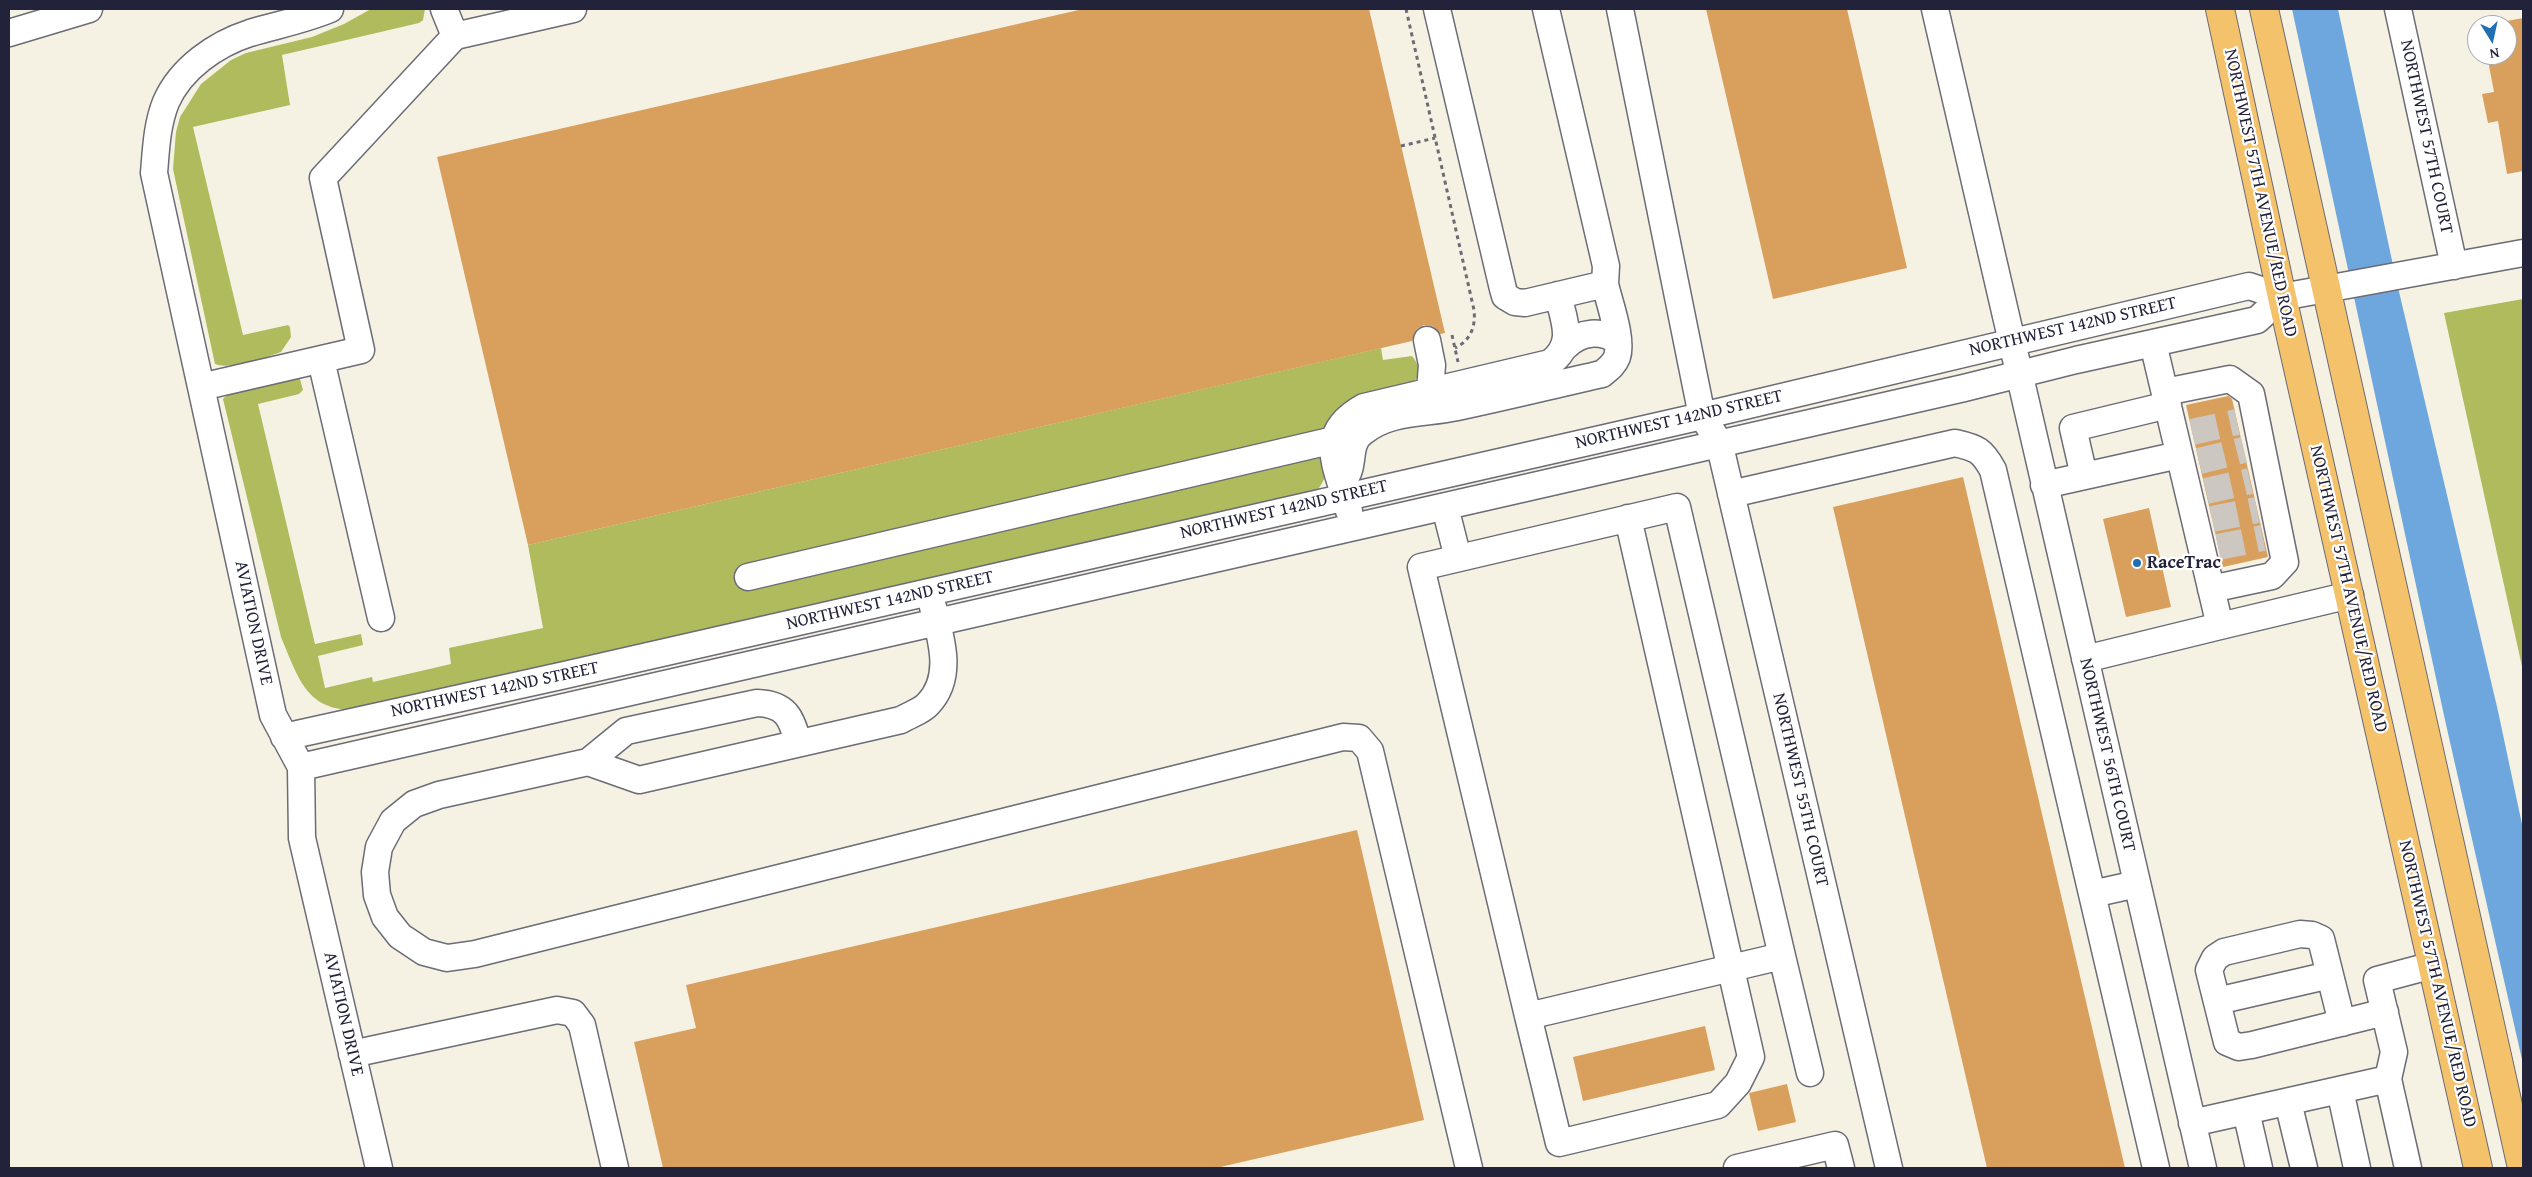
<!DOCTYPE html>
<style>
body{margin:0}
#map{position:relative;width:2532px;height:1177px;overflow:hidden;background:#f6f2e3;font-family:"Gentium Book Plus",serif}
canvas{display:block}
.frame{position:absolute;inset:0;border:10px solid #22223b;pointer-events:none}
.north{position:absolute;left:2467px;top:15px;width:50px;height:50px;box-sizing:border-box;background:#fff;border:1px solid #a7a7b1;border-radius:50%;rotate:170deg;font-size:14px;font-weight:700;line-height:20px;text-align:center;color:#22223b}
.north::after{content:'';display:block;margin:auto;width:18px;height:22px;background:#1f6fb2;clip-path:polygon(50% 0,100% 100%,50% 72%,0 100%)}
</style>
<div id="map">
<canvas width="2532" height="1177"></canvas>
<div class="frame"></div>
<div class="north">N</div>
</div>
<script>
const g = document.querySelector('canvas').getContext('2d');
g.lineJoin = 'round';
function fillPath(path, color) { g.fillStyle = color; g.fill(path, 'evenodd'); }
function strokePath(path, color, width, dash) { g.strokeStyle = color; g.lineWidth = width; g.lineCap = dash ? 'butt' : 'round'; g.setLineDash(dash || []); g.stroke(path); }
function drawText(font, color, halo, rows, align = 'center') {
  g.font = font + ' "Gentium Book Plus",serif'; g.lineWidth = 4.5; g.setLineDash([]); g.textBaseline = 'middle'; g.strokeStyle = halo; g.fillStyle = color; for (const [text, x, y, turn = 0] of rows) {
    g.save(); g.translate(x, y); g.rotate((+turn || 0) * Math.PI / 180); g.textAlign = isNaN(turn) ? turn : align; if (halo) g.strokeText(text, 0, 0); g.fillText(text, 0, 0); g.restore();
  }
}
fillPath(new Path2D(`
 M371,9H425L423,20L419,23L282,55L290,105L193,127L243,335L288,325L290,327L291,337L281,352C265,358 230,370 215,364L173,169L176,132L180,117L201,84L231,60L246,53L312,37L344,24Z
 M2523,299V671L2444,313Z
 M1381,348L1383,360L1412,356C1419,364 1421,373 1414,382C1394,387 1369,390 1351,399C1319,415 1341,472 1314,493L363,710C307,713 300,682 281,637L223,399L228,394L293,378L300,379L303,390L299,394L258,404L315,644L361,634L363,645L318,656L325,688L372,677L373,682L451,664L449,648L543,628L528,545Z`), '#afbb5d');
fillPath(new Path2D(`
 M2292,9H2338L2396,279L2498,711L2523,829V1064L2445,720Z`), '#6ea7dd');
fillPath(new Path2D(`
 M1083,9H1369L1445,333L1440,334L1432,326L1424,325L1417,329L1412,341L528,545L437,157Z
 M1706,9H1847L1907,268L1773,299Z
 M2523,18V171L2507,174L2498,121L2488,123L2482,94L2494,92L2487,55H2507V21Z
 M2228,396L2232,399L2268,557L2223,567L2186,405Z
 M1963,477L2125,1168H1987L1833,507Z
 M2149,508L2171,607L2126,617L2103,519Z
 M1357,830L1424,1120L1216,1168H663L634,1042L696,1028L686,985Z
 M1705,1026L1715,1070L1583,1101L1573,1057Z
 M1787,1084L1796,1122L1758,1131L1749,1093Z`), '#d99f5d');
strokePath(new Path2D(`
 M2192,432L2237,422
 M2199,461L2244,450
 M2206,491L2250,481
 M2212,519L2257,510
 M2218,547L2263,538`), '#ccc8c1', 26, [26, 13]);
const minor = new Path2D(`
 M330,9C304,20 277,25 250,33C216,44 181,68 166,102C157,124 156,149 154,173L273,715L301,767L302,838L379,1168
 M444,9L455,36L573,9
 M1437,9L1503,289L1505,296L1515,302L1525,303L1605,284L1606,266L1546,9
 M1620,9L1702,416L1719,442L1889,1168
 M1935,9L2203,1168
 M2398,9L2454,266
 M9,33L89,9
 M1427,340L1432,365L1430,391
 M1566,346C1581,331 1601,330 1618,341
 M321,360L381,618
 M201,387L361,350L323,178L455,36
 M2165,392L2230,379L2251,394L2285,562L2272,576L2211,589
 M2084,476L2073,428L2168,405
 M1344,479C1356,465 1346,444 1363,432C1390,410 1425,414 1457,407C1505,397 1553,385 1602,374C1608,369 1614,365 1617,357C1623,339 1609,302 1605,284
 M2044,485L2179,455
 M1731,494L1955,443C1977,448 1982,450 1993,470L2156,1168
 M1445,507L1458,558
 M1677,507L1782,956L1528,1016L1421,567Z
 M1349,511C1339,469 1313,435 1364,407L1550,363C1576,344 1564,321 1558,295
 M748,577L1334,440
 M2220,626L2350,595
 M2085,659L2220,626L2153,343
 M284,737L565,675L1702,416L2249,286L2282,297L2523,253
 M798,743C792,718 786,704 757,703L626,731L588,762L439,795L414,804L393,821L379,847L375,872L377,895L385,917L400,936L424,952L447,958L475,954L1343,737L1359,738L1370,751L1469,1168
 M588,762L639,780L901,720C909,715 922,711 928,704C954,677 941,638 933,607
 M301,767C856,644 1409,511 1964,388L2076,360L2257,320L2282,297
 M2092,894L2137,884
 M1782,956L1810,1073
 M2217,1001L2330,975
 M1528,1016L1559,1143L1718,1105L1738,1083L1751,1057L1628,518
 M2342,1023L2321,939L2312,935L2300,934L2224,952L2215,958L2209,970L2227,1042L2239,1047L2252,1045L2385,1012
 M352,1054L557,1010L573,1013L582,1025L615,1168
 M2388,1079L2394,1052L2377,980L2433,965
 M2340,1090L2357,1168
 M2288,1102L2304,1168
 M2246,1111L2259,1168
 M2192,1123L2388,1079L2408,1168
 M1737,1168L1835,1145L1841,1168`);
const major = new Path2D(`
 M2220,9L2282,297L2478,1168
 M2264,9L2522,1168`);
strokePath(minor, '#6c6b76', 29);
strokePath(major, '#6c6b76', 30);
strokePath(new Path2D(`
 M1406,9L1474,310C1476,327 1470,341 1455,348
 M1401,146L1435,138
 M1452,335L1458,362`), '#6c6b76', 3, [4, 4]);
strokePath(minor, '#fff', 26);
strokePath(major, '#f3c26a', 28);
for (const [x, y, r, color] of [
 [2137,563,5,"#1f6fb2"]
]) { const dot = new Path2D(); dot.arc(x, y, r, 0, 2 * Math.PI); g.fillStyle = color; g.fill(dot); strokePath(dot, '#fff', 2); }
drawText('18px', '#22223b', '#fff', [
 ["NORTHWEST 57TH COURT",2426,137,78],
 ["NORTHWEST 57TH AVENUE/RED ROAD",2260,193,78],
 ["NORTHWEST 142ND STREET",2073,327,-13],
 ["NORTHWEST 142ND STREET",1679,420,-13],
 ["NORTHWEST 142ND STREET",1284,510,-13],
 ["NORTHWEST 57TH AVENUE/RED ROAD",2348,589,77],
 ["NORTHWEST 142ND STREET",890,601,-13],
 ["AVIATION DRIVE",253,623,78],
 ["NORTHWEST 142ND STREET",495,690,-12],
 ["NORTHWEST 56TH COURT",2107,755,77],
 ["NORTHWEST 55TH COURT",1800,790,77],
 ["NORTHWEST 57TH AVENUE/RED ROAD",2437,984,77],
 ["AVIATION DRIVE",343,1014,77]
]);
drawText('bold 18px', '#22223b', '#fff', [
 ["RaceTrac",2147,563]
], 'left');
</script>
